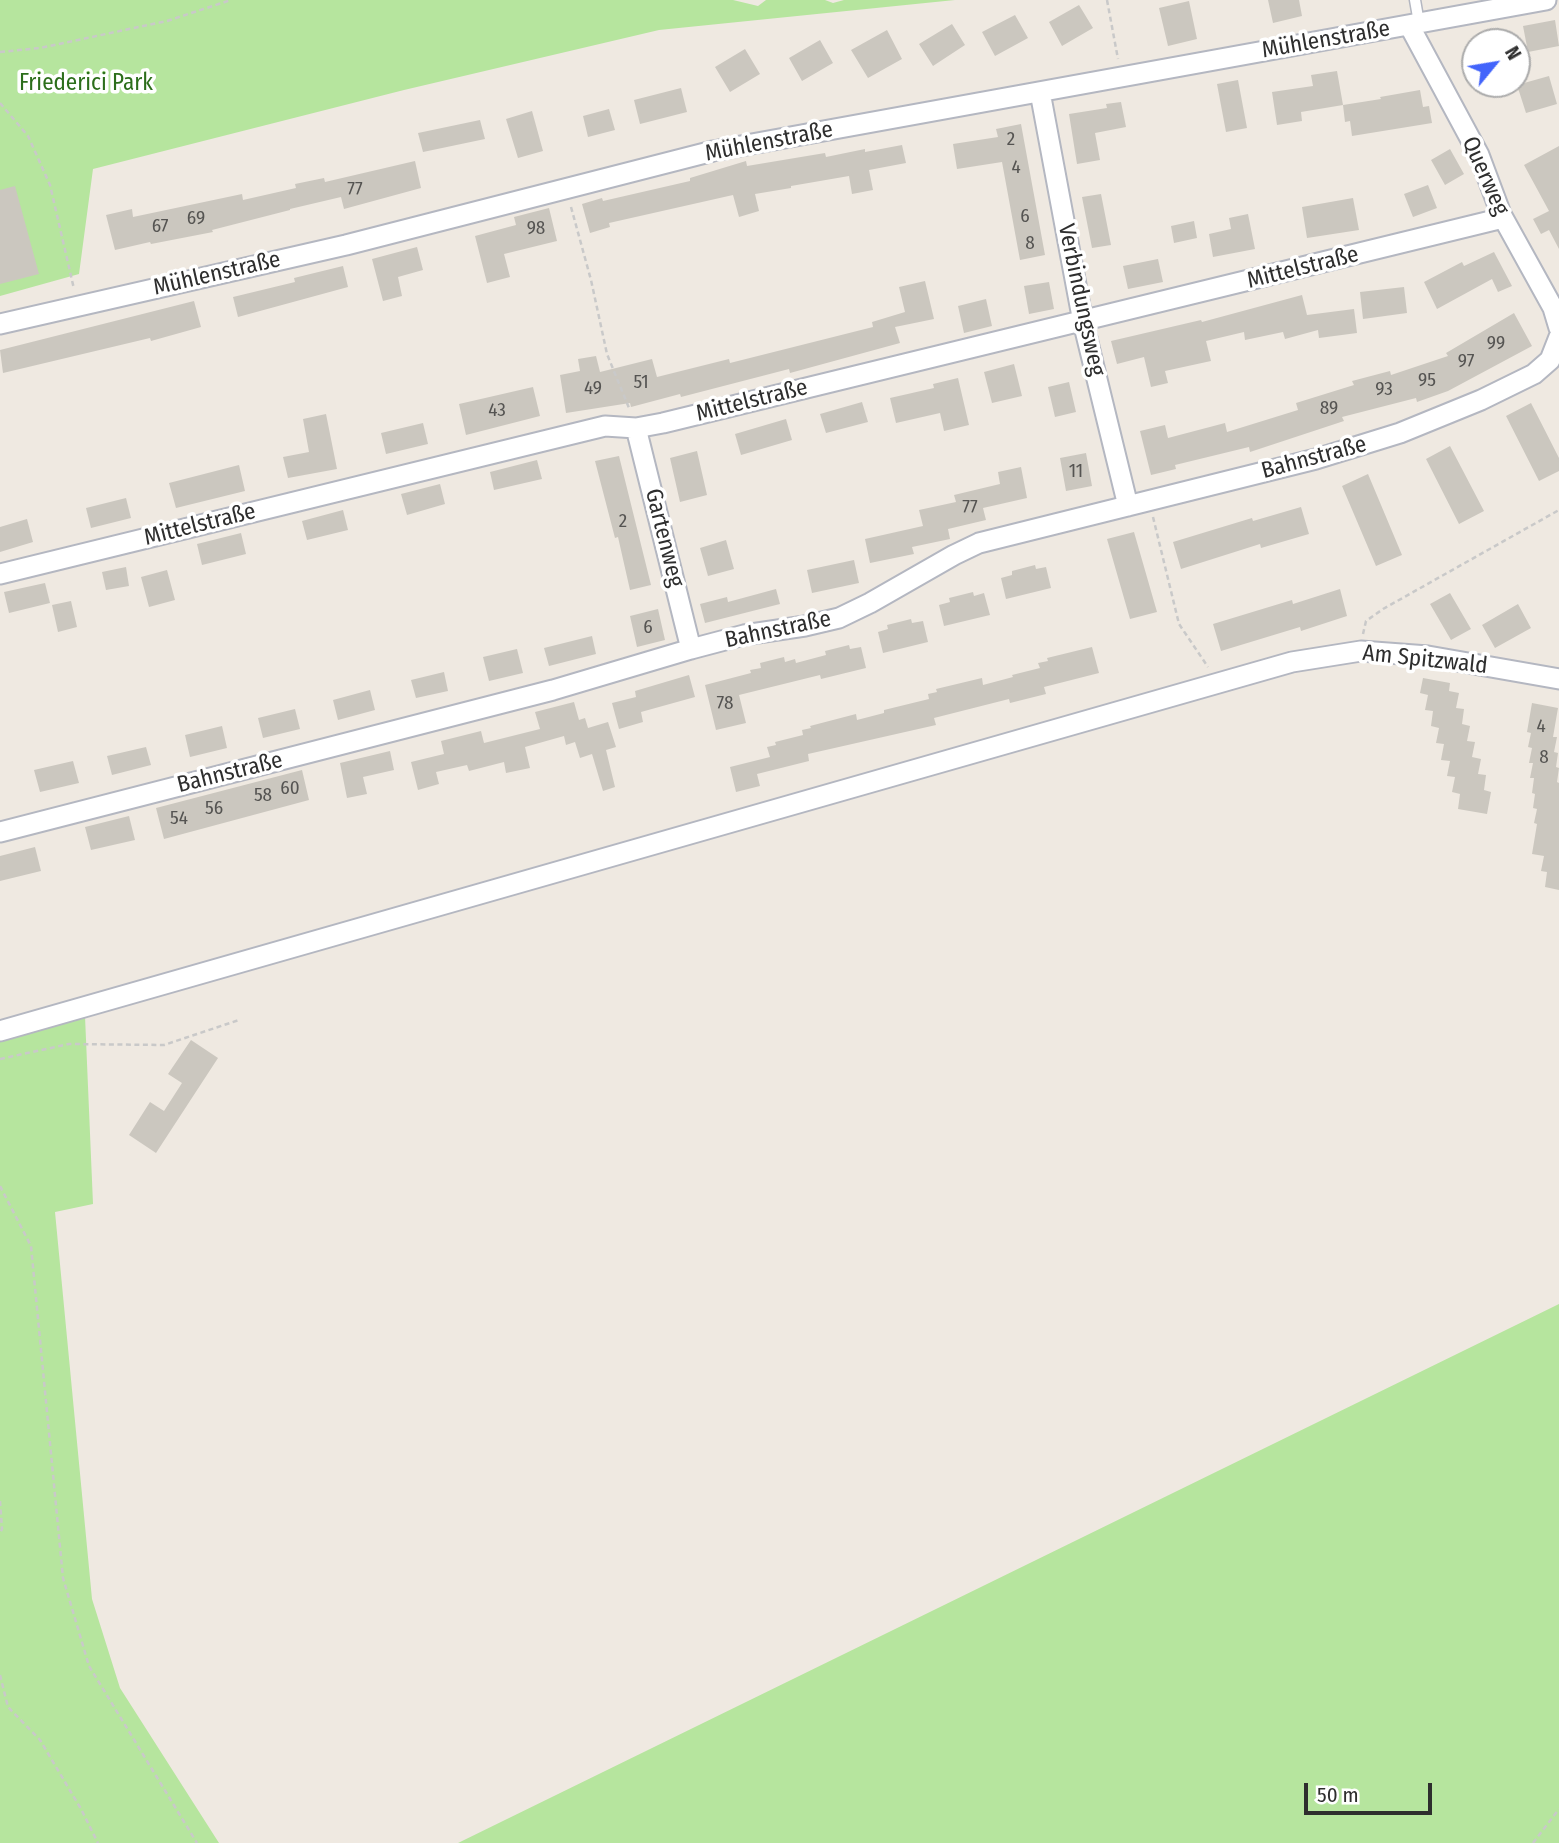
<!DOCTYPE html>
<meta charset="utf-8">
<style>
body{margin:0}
#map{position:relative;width:1559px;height:1843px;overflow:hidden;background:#efe9e1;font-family:"Fira Sans Condensed",sans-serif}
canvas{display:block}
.north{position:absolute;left:1461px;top:28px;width:70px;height:70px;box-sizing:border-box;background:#fff;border:2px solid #ababab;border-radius:50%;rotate:60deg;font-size:19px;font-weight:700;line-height:28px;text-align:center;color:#2e2e2e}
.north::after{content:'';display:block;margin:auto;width:24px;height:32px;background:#4264fb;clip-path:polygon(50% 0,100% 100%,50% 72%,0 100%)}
.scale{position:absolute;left:1304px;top:1783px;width:128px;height:32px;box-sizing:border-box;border:4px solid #2e2e2e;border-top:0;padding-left:9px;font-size:21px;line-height:24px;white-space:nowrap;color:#2e2e2e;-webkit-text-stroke:5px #fff;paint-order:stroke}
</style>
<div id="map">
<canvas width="1559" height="1843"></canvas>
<div class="north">N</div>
<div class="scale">50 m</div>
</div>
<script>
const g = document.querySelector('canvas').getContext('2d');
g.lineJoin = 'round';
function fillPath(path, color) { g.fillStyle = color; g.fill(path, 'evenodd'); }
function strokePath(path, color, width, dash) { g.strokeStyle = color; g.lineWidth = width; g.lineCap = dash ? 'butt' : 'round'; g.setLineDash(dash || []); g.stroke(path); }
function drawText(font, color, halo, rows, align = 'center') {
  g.font = font + ' "Fira Sans Condensed",sans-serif'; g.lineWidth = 7; g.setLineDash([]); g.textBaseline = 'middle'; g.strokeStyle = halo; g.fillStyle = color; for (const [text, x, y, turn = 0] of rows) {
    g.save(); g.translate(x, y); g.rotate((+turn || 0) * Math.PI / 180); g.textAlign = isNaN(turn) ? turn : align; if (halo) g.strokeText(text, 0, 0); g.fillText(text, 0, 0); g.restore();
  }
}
fillPath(new Path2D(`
 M0,0H733L758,6L766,0H825L833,3L844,0H955L659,30L404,90L93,169L79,274L0,296Z
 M85,1016L93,1204L55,1212L92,1599L120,1688L219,1843H0V1040Z
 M1559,1304V1843H458Z`), '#b6e59e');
fillPath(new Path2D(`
 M1268,0H1299L1302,16L1273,23Z
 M1189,1L1197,39L1168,46L1159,8Z
 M1079,5L1093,28L1062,46L1049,22Z
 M1015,15L1028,38L995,56L982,32Z
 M1555,20L1559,46L1528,52L1523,26Z
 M952,24L965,45L933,66L919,44Z
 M887,30L902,59L868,78L851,50Z
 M820,40L833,63L802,81L789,58Z
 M745,49L760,74L730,92L715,67Z
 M1337,71L1343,105L1301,112L1302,121L1277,125L1272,92L1313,86L1311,75Z
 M1549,76L1557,104L1526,113L1517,85Z
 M1238,80L1247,128L1226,132L1217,84Z
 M681,88L687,112L640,124L634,100Z
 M1420,90L1423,107L1429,106L1432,123L1352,136L1350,121L1345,122L1343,105L1381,99L1380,97Z
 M1121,102L1126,127L1095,133L1100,160L1077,164L1069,114L1107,108L1106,104Z
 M609,109L615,130L588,137L583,116Z
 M532,111L543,151L518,158L506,119Z
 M480,120L485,139L423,152L418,133Z
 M1021,124L1045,255L1020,260L1002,162L957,169L953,144L998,137L996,129Z
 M902,145L906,163L869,170L873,190L852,194L849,176L791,186V188L755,194L759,211L739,217L733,195L609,223L610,227L590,233L582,204L602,198L603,201L690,181V178L746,161L747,166L825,153L826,157L865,149V152Z
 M1559,146V249L1549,230L1541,234L1533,219L1549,211L1524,165Z
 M1450,149L1464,174L1445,185L1431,160Z
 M415,161L421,188L344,209L341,197L290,209V210L212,230L213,232L151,244L150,242L115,250L106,215L132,209L133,217L242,194L243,200L296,188L295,184L324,178L325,182Z
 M1428,185L1437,208L1413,217L1404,194Z
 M15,186L39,274L0,284V190Z
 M1101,194L1111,245L1092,248L1082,197Z
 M1353,198L1359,230L1307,238L1302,207Z
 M549,208L557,241L504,254L510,277L487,283L475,236L516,225L514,217Z
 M1248,214L1255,249L1213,257L1209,234L1231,229L1229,218Z
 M1194,221L1197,238L1174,243L1171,226Z
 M417,247L423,270L398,277L402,296L383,301L372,259Z
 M1494,252L1512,286L1498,292L1492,279L1437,309L1424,282L1462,262L1464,266Z
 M1158,259L1163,282L1128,289L1123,266Z
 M343,266L348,287L238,317L233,297L295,282L294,278Z
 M925,281L934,319L895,327L900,343L790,373L789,369L681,397L680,394L631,407L630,403L566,413L560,375L580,371L578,359L596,356L600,372L652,359L657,377L729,359L730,363L873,327L872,322L905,312L899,287Z
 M1049,282L1054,309L1029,314L1024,286Z
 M1404,287L1407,313L1363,319L1360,292Z
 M1302,295L1307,315L1354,309L1357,333L1319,338L1318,330L1285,339L1283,332L1245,340L1244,332L1206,341L1211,361L1165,371L1168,383L1151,387L1144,357L1117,364L1111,341L1201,320L1202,322Z
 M986,299L992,326L964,333L958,306Z
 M194,301L201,327L151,341L150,338L3,373L0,350Z
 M1514,313L1532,346L1448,391L1417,402L1416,398L1342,417L1344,421L1250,452L1249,447L1175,465L1176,469L1151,475L1140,431L1165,425L1168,438L1225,423L1227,432L1298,410L1296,403L1354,385L1352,381L1390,371L1391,375L1448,356L1446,353Z
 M1014,364L1022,396L992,403L984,372Z
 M958,378L969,425L944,431L940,413L896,423L890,398L934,388L933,384Z
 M1069,382L1076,412L1055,417L1048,387Z
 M533,387L540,416L466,435L459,404Z
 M862,402L868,422L826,433L820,414Z
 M1531,403L1559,458V471L1539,481L1506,416Z
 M326,414L337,469L288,478L283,457L309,452L303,419Z
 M786,419L792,440L741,455L735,434Z
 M423,423L428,444L386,454L381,433Z
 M1450,446L1484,511L1459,524L1426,459Z
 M697,451L707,495L680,502L670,458Z
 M1086,453L1092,486L1066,491L1060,458Z
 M619,456L651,585L630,590L618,537L615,538L595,461Z
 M537,460L542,479L494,490L490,472Z
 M239,465L245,491L176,508L169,483Z
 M1021,467L1027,498L983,508L986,520L948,529L950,539L912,547L914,554L870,563L865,539L923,526L919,510L956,502L954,495L1000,484L998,472Z
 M1368,474L1402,555L1376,566L1342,486Z
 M440,484L445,504L407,515L401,494Z
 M126,498L131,518L91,528L86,508Z
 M1301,507L1309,534L1261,548L1260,544L1181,569L1173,542L1252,518L1253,521Z
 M343,510L348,530L307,540L302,521Z
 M27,519L33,542L0,552V527Z
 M1134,532L1157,612L1130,619L1107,539Z
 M241,533L246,554L202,565L197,544Z
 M726,540L734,569L708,576L700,548Z
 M854,560L859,583L812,593L807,570Z
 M1035,565L1036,569L1046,567L1051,588L1006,599L1001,578L1012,575V571Z
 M126,567L129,586L106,590L102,572Z
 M167,570L175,600L149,607L141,577Z
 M45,583L50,603L9,613L4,592Z
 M776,589L780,604L705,623L700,604L727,597L728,602Z
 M1340,589L1347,616L1301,631L1300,627L1221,651L1213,624L1292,600L1293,604Z
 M973,592L974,596L984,593L990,615L944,626L939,605L950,602L949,598Z
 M1450,593L1471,629L1451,640L1430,604Z
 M71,601L77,627L58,632L52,605Z
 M1518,604L1531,628L1495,648L1482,625Z
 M658,609L665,640L637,647L630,616Z
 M911,619L912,623L923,621L928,642L883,653L878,632L888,629L887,625Z
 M592,636L596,654L549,666L544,648Z
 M849,645L850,649L861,647L866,668L821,679L820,675L739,695L746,723L716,730L705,685L751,673L750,670L761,668L760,663L784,657L785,662L795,659L796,663L826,655L825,651Z
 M1092,647L1099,673L1044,687L1046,694L1010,703L1009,699L934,718L936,725L808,754L809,761L757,774L760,786L736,792L730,767L770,757L767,747L776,745L775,742L803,735L802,730L811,728L810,726L856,714L857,720L884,713V710L929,699L928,694L937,692L936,689L982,678L983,685L1013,677L1012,675L1040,668L1038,663L1048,661L1047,658Z
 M517,649L523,673L489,681L483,657Z
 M444,672L448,691L416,698L411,680Z
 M689,675L695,697L641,712L643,722L619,729L612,703L636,697L635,691Z
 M1423,678L1450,683L1449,691L1459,693L1456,708L1464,709L1462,724L1470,726L1467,741L1475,742L1472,757L1481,759L1478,774L1486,775L1484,790L1491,792L1487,814L1458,809L1460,794L1452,792L1455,777L1447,776L1450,761L1441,760L1444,744L1436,743L1439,728L1431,726L1433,711L1425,710L1428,695L1420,693Z
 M370,690L375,710L338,720L333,700Z
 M574,702L579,720L585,718L588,728L608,722L616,747L606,750L615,787L603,791L592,754L580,758L575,742L566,745L564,736L525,747L530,768L506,773L504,762L469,771L467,765L436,772L439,784L418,790L411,762L444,754L441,741L481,731L484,743L540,729L535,712Z
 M1532,703L1558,708L1553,737H1557L1554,752L1558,753L1556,767L1559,768L1557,782L1559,783V890L1545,887L1547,872L1541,871L1544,856L1532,854L1537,824L1534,823L1537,809L1533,808L1535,794L1532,793L1534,778H1530L1533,763H1529L1532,748L1528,747L1531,733L1527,732Z
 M295,709L300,729L263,738L258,718Z
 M222,726L227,748L190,757L185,735Z
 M146,747L151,765L112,775L107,756Z
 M390,751L394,770L363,777L367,794L347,798L340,763Z
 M73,761L79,783L40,792L34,770Z
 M302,770L309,800L164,839L156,808Z
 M129,816L135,840L91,850L85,827Z
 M35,847L41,871L0,881V856Z
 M191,1040L218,1058L156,1153L129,1135L150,1102L164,1111L182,1083L168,1074Z`), '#cbc7bf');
const lane = new Path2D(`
 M1415,0L1419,23`);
const street = new Path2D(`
 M1409,25L1479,155L1501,214L1553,308L1559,328
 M1040,92L1083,322L1128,506
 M0,324L346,245L713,151L1546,0
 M636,428L691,649
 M0,574L605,426L636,428L663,423L1503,218
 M0,832L553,690L691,649L744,635L805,626L839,618L870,603L954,555L979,543L1316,459L1400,433L1481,400L1534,374L1550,360L1559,337
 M0,1031L1292,662L1361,651L1428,656L1559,679`);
strokePath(lane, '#b4b7c1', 13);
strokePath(street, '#b4b7c1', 23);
strokePath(new Path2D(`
 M1107,0L1118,59
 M0,52L40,48L167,21L231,0
 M0,103L28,136L50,185L74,289
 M571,207L591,280L607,354L629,408
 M1153,517L1179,624L1208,667
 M1363,634L1366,621L1383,609L1559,510
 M0,1059L69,1044L164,1045L239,1020
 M0,1186L31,1246L63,1578L89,1666L197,1843
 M0,1501L2,1529L0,1533
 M0,1675L8,1707L40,1740L81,1809L98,1843
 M1533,1843L1559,1809`), '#c9c9c9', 2.5, [5, 3.5]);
strokePath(lane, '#fff', 10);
strokePath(street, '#fff', 19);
drawText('19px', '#555452', null, [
 ["2",1011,140],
 ["4",1016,168],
 ["77",355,190],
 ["6",1025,217],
 ["69",196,219],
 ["67",160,227],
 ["98",536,229],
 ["8",1030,244],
 ["99",1496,344],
 ["97",1466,362],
 ["95",1427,381],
 ["51",641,383],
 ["49",593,389],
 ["93",1384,390],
 ["89",1329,409],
 ["43",497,411],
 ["11",1076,472],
 ["77",970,508],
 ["2",623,522],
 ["6",648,628],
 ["78",725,704],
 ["4",1541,727],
 ["8",1544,758],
 ["60",290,789],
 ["58",263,796],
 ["56",214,809],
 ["54",179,819]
]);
drawText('23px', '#2e2e2e', '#fff', [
 ["Mühlenstraße",1326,40,-10],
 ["Mühlenstraße",769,142,-11],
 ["Querweg",1485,176,66],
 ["Mittelstraße",1303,268,-14],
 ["Mühlenstraße",217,274,-13],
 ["Verbindungsweg",1081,300,78],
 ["Mittelstraße",752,401,-14],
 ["Bahnstraße",1314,458,-15],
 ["Mittelstraße",200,525,-14],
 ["Gartenweg",664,538,76],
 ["Bahnstraße",778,630,-12],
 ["Am Spitzwald",1425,660,6],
 ["Bahnstraße",230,773,-14]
]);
drawText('23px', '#2c6e1b', '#fff', [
 ["Friederici Park",86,84]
]);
</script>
